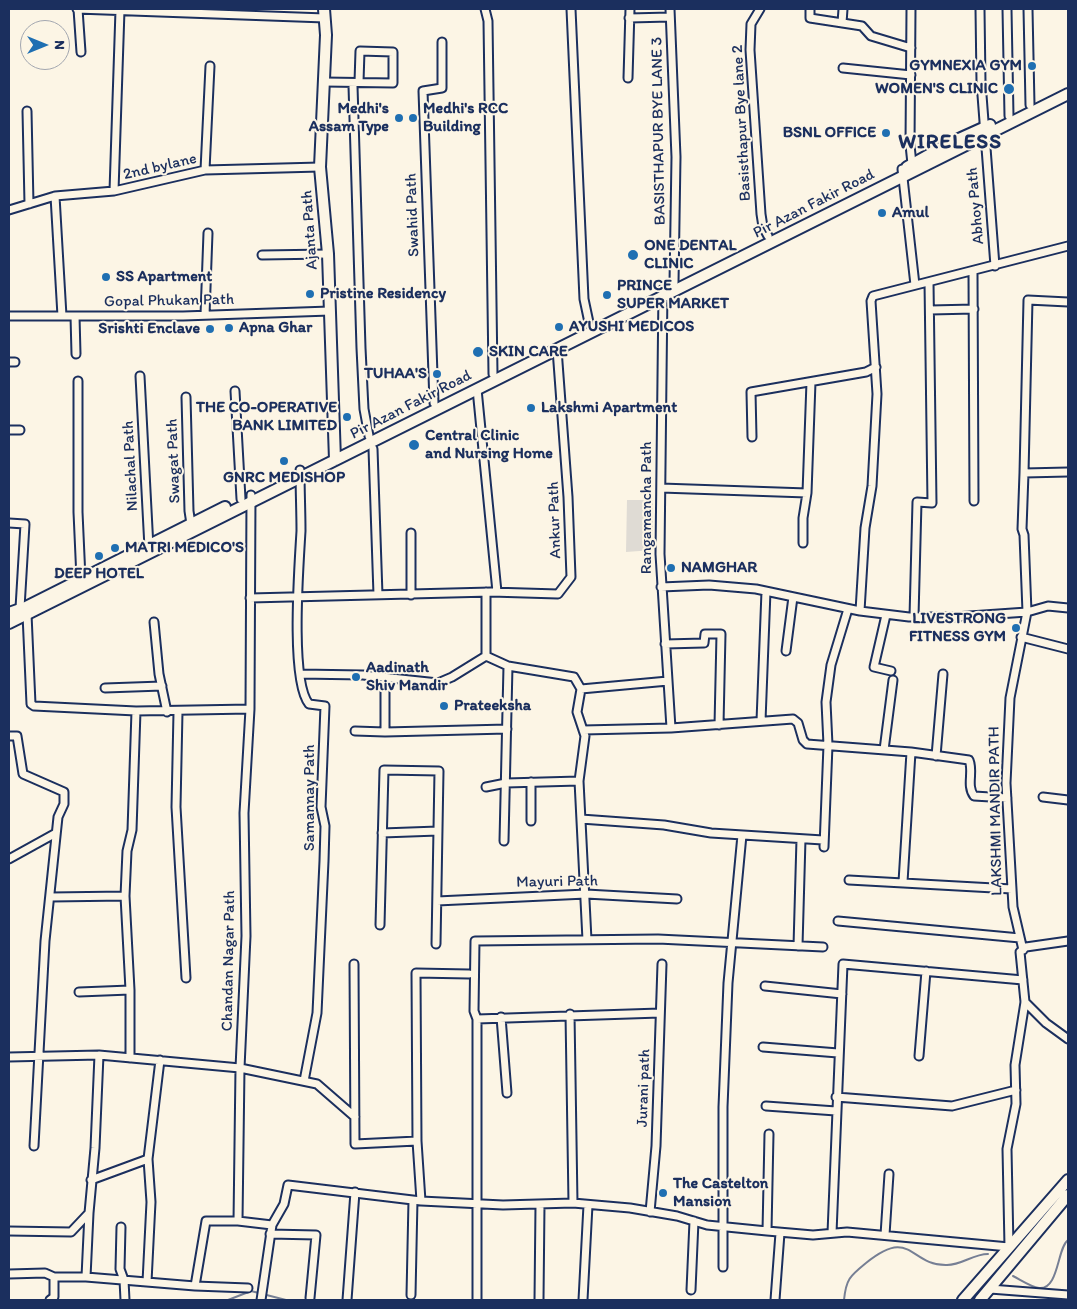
<!DOCTYPE html>
<style>
body{margin:0}
#map{position:relative;width:1077px;height:1309px;overflow:hidden;background:#fcf5e5;font-family:Itim,sans-serif}
canvas{display:block}
.frame{position:absolute;inset:0;border:10px solid #1b2f5e;pointer-events:none}
.north{position:absolute;left:20px;top:20px;width:50px;height:50px;box-sizing:border-box;background:#fcf5e5;border:1px solid #a2a6af;border-radius:50%;rotate:90deg;font-size:14px;font-weight:700;line-height:20px;text-align:center;color:#1b2f5e}
.north::after{content:'';display:block;margin:auto;width:18px;height:22px;background:#1f6fb2;clip-path:polygon(50% 0,100% 100%,50% 72%,0 100%)}
</style>
<div id="map">
<canvas width="1077" height="1309"></canvas>
<div class="frame"></div>
<div class="north">N</div>
</div>
<script>
const g = document.querySelector('canvas').getContext('2d');
g.lineJoin = 'round';
function fillPath(path, color) { g.fillStyle = color; g.fill(path, 'evenodd'); }
function strokePath(path, color, width, dash) { g.strokeStyle = color; g.lineWidth = width; g.lineCap = dash ? 'butt' : 'round'; g.setLineDash(dash || []); g.stroke(path); }
function drawText(font, color, halo, rows, align = 'center') {
  g.font = font + ' Itim,sans-serif'; g.lineWidth = 4; g.setLineDash([]); g.textBaseline = 'middle'; g.strokeStyle = halo; g.fillStyle = color; for (const [text, x, y, turn = 0] of rows) {
    g.save(); g.translate(x, y); g.rotate((+turn || 0) * Math.PI / 180); g.textAlign = isNaN(turn) ? turn : align; if (halo) g.strokeText(text, 0, 0); g.fillText(text, 0, 0); g.restore();
  }
}
fillPath(new Path2D(`
 M627,500H653V550L626,552Z`), '#dfdbd4');
strokePath(new Path2D(`
 M1013,1276C1021,1280 1031,1287 1039,1288C1059,1290 1057,1248 1068,1240
 M228,1300L251,1291L286,1300
 M383,1300H384
 M844,1300C846,1279 850,1276 866,1263C912,1226 909,1266 947,1265C962,1265 973,1254 988,1254`), '#767f94', 2);
const street = new Path2D(`
 M77,9L325,18
 M78,9L81,52
 M485,9L488,21L493,374
 M571,9L584,299L591,332
 M670,9L676,157L674,283
 M760,9L751,24L750,50L761,214L763,227L768,236
 M810,9V18L862,26L871,36L911,48
 M911,9L910,145L912,164
 M980,9L981,82L995,266
 M1007,9L1009,116
 M1028,9L1030,105
 M629,18L670,17
 M842,23L843,9
 M843,68L911,75
 M628,78L630,9
 M324,82L393,83V52L360,51L359,82
 M353,86L361,348L364,409L369,436
 M27,111L29,204
 M902,169L915,285
 M205,170L210,66
 M114,191L120,10
 M55,196L62,316
 M9,210L55,196L114,191L205,170L320,167
 M262,255L328,254
 M973,272L974,501
 M663,289L660,554L671,728
 M1068,302L1028,300L1024,473L1068,472
 M930,310L974,309
 M205,315L208,233
 M9,316H183L330,311
 M75,316L76,354
 M9,362H15
 M140,376L149,548
 M78,381V512L81,579
 M477,389L497,592
 M235,391L241,499
 M186,397L189,511L191,524
 M434,403L423,91L442,88V42
 M9,430H20
 M752,437L751,392L866,372L876,367
 M373,449L378,595
 M300,470C300,491 301,511 301,531C299,566 290,681 309,704L325,706L321,807L325,826L324,861L317,1013L304,1081
 M661,488L807,493L811,382
 M9,523L25,524L20,608
 M411,533V595
 M803,543V518L807,493
 M661,587L709,585L756,589L860,611L909,617H955L1027,612L1048,606L1068,608
 M486,592V656
 M250,598L491,592L558,594L571,577L568,497L557,349
 M860,611L865,528L872,486L877,394L871,301L873,296L1068,246
 M27,614L31,704L34,706L136,711
 M886,615L874,667L891,671
 M914,617L917,502L932,503L929,282
 M154,622L159,674L167,712
 M1021,637L1068,649
 M665,644L704,643L705,634H721L719,725
 M786,651L793,597
 M486,656L508,666L574,677L581,689L577,712L585,736L579,781L587,940
 M300,674L363,675L438,683L452,677L486,656
 M385,678V732L507,729
 M105,688L162,686
 M581,689L668,681
 M178,712L176,807L186,978
 M761,721L766,591
 M583,730L671,728L793,719L798,723L803,740L807,744L911,752L969,760C974,772 966,785 974,796L1007,798
 M355,731L385,732
 M9,736H17L23,774L64,792V804L58,817L45,941L34,1146
 M884,750L893,680
 M936,756L943,674
 M531,782V821
 M486,787L506,783L579,781
 M1043,797L1068,800
 M581,819L664,825L711,833L823,840
 M382,833L438,831
 M504,841L508,666
 M824,847L828,745L826,702L831,665L848,609
 M9,859L56,833
 M849,880L1012,889
 M903,882L911,752
 M51,897L125,896
 M437,901L586,894L677,899
 M838,921L1020,938
 M380,925L384,770L439,771L436,944
 M798,946L801,839
 M1023,950L1013,907L1006,783L1010,698L1027,612L1024,535L1022,529L1024,473
 M354,964L355,1144L417,1141L421,1201
 M765,986L842,994
 M79,992L130,990
 M1025,1002L1046,1023L1068,1039
 M570,1014L573,1203
 M501,1017L507,1093
 M477,1019L660,1013
 M763,1047L838,1053
 M919,1056L926,971
 M9,1057L99,1055L240,1068L317,1084L355,1117
 M130,1058V990L125,896L127,851L132,830L136,711L250,709
 M836,1097L952,1106L1016,1090
 M766,1106L836,1111
 M417,1141L416,973L469,974
 M91,1180L148,1159
 M650,1212L656,1146L662,964
 M238,1221L272,1225
 M121,1227L120,1269L124,1280L125,1300
 M9,1231L71,1232L89,1213L95,1148L99,1055
 M767,1231L769,1134
 M832,1233L843,964L1023,980
 M270,1234L316,1235L310,1298
 M885,1235L889,1174
 M723,1267V1107L728,983L742,835
 M9,1274L45,1273L54,1277
 M86,1277L195,1286L206,1221H238L240,1068L246,936L244,813L250,709L251,495
 M147,1282L151,1202L148,1159L160,1060
 M195,1286L248,1288
 M990,1289L1068,1295
 M691,1290L694,1221
 M411,1295L413,1200
 M50,1300L54,1297V1277H86L89,1213
 M261,1300L272,1225L284,1204L288,1185L421,1201L503,1205L573,1203L630,1208L677,1216L707,1225L767,1231L813,1235L847,1232L1009,1247L1007,1149L1016,1104L1015,1065L1025,1002L1020,952L1026,947L1068,941
 M347,1300L355,1192
 M477,1300V1019L474,1011L475,941L658,939L823,947
 M539,1300L540,1205
 M583,1300L588,1205
 M775,1300L780,1233`);
const secondary = new Path2D(`
 M324,9L326,35L320,167L328,254L335,460
 M907,167L950,143L990,125
 M9,613L26,607L225,507
 M9,623L1068,94`);
const primary = new Path2D(`
 M963,1300L1068,1180
 M980,1300L1068,1195`);
strokePath(street, '#1b2f5e', 11);
strokePath(secondary, '#1b2f5e', 14);
strokePath(primary, '#1b2f5e', 14);
strokePath(street, '#fcf5e5', 7);
strokePath(secondary, '#fcf5e5', 10);
strokePath(primary, '#fcf5e5', 10);
for (const [x, y, r, color] of [
 [1032,66,5,"#1f6fb2"],
 [1009,89,6,"#1f6fb2"],
 [399,118,5,"#1f6fb2"],
 [413,118,5,"#1f6fb2"],
 [886,133,5,"#1f6fb2"],
 [882,213,5,"#1f6fb2"],
 [633,255,6,"#1f6fb2"],
 [106,277,5,"#1f6fb2"],
 [310,294,5,"#1f6fb2"],
 [607,295,5,"#1f6fb2"],
 [559,327,5,"#1f6fb2"],
 [229,328,5,"#1f6fb2"],
 [210,329,5,"#1f6fb2"],
 [478,352,6,"#1f6fb2"],
 [437,374,5,"#1f6fb2"],
 [531,408,5,"#1f6fb2"],
 [347,417,5,"#1f6fb2"],
 [414,445,6,"#1f6fb2"],
 [284,461,5,"#1f6fb2"],
 [115,548,5,"#1f6fb2"],
 [99,556,5,"#1f6fb2"],
 [671,568,5,"#1f6fb2"],
 [1016,628,5,"#1f6fb2"],
 [356,677,5,"#1f6fb2"],
 [444,706,5,"#1f6fb2"],
 [663,1193,5,"#1f6fb2"]
]) { const dot = new Path2D(); dot.arc(x, y, r, 0, 2 * Math.PI); g.fillStyle = color; g.fill(dot); strokePath(dot, '#fcf5e5', 2); }
drawText('bold 16px', '#1b2f5e', '#fcf5e5', [
 ["GYMNEXIA GYM",1022,66,"right"],
 ["WOMEN'S CLINIC",998,89,"right"],
 ["Medhi's",389,109,"right"],
 ["Assam Type",389,127,"right"],
 ["Medhi's RCC",423,109],
 ["Building",423,127],
 ["BSNL OFFICE",876,133,"right"],
 ["Amul",892,213],
 ["ONE DENTAL",644,246],
 ["CLINIC",644,264],
 ["SS Apartment",116,277],
 ["PRINCE",617,286],
 ["SUPER MARKET",617,304],
 ["Pristine Residency",320,294],
 ["AYUSHI MEDICOS",569,327],
 ["Apna Ghar",239,328],
 ["Srishti Enclave",200,329,"right"],
 ["SKIN CARE",489,352],
 ["TUHAA'S",427,374,"right"],
 ["THE CO-OPERATIVE",337,408,"right"],
 ["BANK LIMITED",337,426,"right"],
 ["Lakshmi Apartment",541,408],
 ["Central Clinic",425,436],
 ["and Nursing Home",425,454],
 ["GNRC MEDISHOP",284,478,"center"],
 ["MATRI MEDICO'S",125,548],
 ["NAMGHAR",681,568],
 ["DEEP HOTEL",99,574,"center"],
 ["LIVESTRONG",1006,619,"right"],
 ["FITNESS GYM",1006,637,"right"],
 ["Aadinath",366,668],
 ["Shiv Mandir",366,686],
 ["Prateeksha",454,706],
 ["The Castelton",673,1184],
 ["Mansion",673,1202]
], 'left');
drawText('16px', '#1b2f5e', '#fcf5e5', [
 ["Basisthapur Bye lane 2",742,123,-93],
 ["BASISTHAPUR BYE LANE 3",659,131,-91],
 ["2nd bylane",160,167,-13],
 ["Pir Azan Fakir Road",814,204,-27],
 ["Abhoy Path",976,206,-95],
 ["Swahid Path",413,215,-92],
 ["Ajanta Path",310,230,-94],
 ["Gopal Phukan Path",169,301,-1],
 ["Pir Azan Fakir Road",411,405,-27],
 ["Swagat Path",174,461,-92],
 ["Nilachal Path",131,466,-93],
 ["Rangamancha Path",647,508,-90],
 ["Ankur Path",555,520,-92],
 ["Samannay Path",310,798,-90],
 ["LAKSHMI MANDIR PATH",996,811,-91],
 ["Mayuri Path",557,882,-1],
 ["Chandan Nagar Path",229,961,-89],
 ["Jurani path",644,1088,-88]
]);
g.letterSpacing = '1px';
drawText('bold 21px', '#1b2f5e', '#fcf5e5', [
 ["WIRELESS",950,143]
]);
g.letterSpacing = '0px';
</script>
